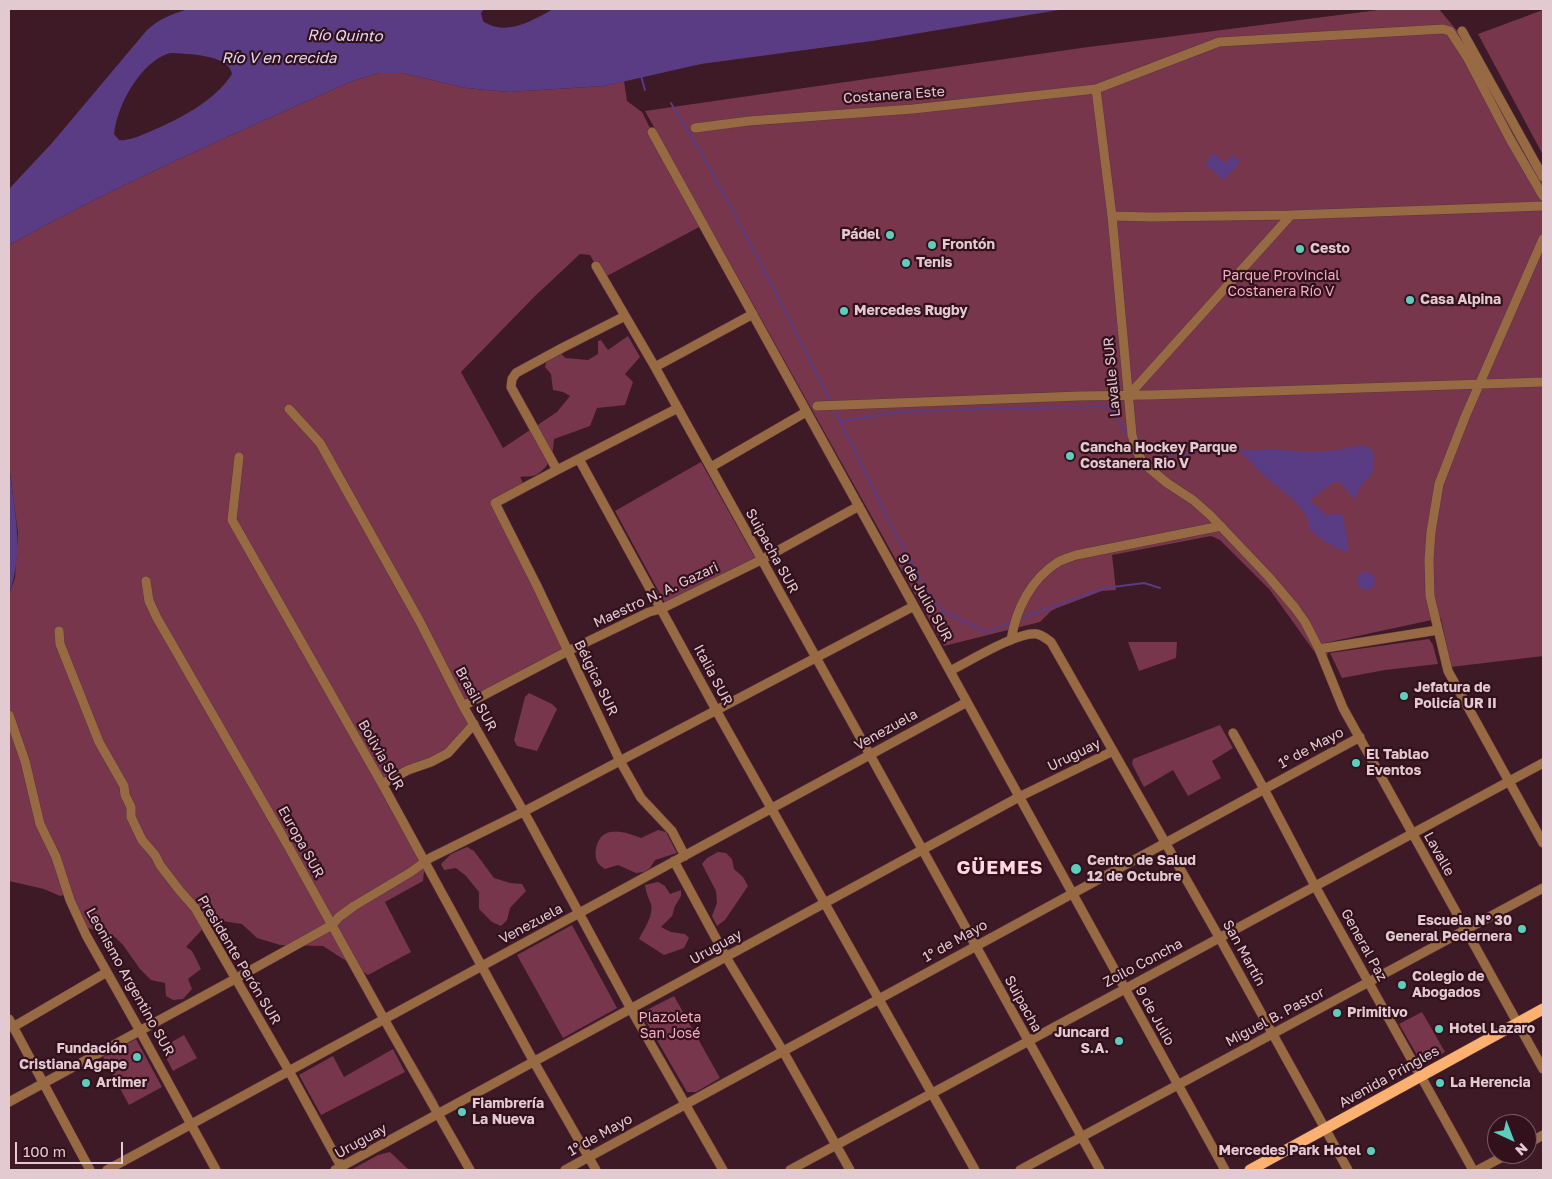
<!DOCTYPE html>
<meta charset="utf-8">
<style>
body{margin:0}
#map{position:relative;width:1552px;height:1179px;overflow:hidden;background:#3d1a25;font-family:"Golos Text",sans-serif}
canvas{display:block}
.frame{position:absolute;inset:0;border:10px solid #e3cad0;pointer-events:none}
.north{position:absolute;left:1487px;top:1114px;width:50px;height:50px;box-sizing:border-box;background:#32101c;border:1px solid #795a64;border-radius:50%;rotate:137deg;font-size:14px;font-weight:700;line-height:20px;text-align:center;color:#e3cad0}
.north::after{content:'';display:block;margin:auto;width:18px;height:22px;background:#5ccebb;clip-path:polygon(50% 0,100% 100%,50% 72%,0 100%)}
.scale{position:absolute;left:15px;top:1142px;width:108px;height:22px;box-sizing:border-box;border:2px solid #e3cad0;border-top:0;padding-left:6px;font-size:15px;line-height:18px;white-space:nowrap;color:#e3cad0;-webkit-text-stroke:4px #32101c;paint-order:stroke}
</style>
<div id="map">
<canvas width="1552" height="1179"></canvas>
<div class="frame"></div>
<div class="north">N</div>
<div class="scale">100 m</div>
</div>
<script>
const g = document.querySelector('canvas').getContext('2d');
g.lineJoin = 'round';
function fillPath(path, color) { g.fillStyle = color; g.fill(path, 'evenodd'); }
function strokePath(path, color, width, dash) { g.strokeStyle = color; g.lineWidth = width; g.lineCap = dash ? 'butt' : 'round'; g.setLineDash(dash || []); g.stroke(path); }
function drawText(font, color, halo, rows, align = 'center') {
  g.font = font + ' "Golos Text",sans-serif'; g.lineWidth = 4.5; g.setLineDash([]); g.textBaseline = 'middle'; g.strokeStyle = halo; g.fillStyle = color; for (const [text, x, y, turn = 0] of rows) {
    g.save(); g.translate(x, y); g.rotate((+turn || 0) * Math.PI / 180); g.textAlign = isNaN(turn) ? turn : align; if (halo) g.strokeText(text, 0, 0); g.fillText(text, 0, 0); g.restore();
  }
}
fillPath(new Path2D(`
 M1386,9H1439L1458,32L1543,182V656L1451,667L1441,618L1325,643L1328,655L1316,654L1270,590L1220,540L1211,536L1112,555L1116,590L1102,591L1057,608L1051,611L1040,622L944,646L645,111L1081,48Z
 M1543,10V152L1542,153L1478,34Z
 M379,73H401L466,88L509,92L604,86L624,81L627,101L642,112L652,132L703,225L603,278L590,255L580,254L535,296L461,372L503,448L557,412L570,396L563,392L553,390L551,374L545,367L547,359L561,353L565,358L588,360L598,354V341L601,340L608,350L628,336L640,357L625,374L633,382L625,405L597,408L590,426L554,439C553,454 551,466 536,475C532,477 524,476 520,477L525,487L495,503L568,651L463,705L474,724L448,753L383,783L425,861L423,881L385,902L411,952L368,975L323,946L280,945L257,938L242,924L215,920L210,921L186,947L192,951L201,969L188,979L192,989L183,999L173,1000L166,996L165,983L151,980L140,969L123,945L115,937L82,926L70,897L73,892L60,896L44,889L9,881V594L15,578L18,533L9,465V245C119,184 235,133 350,82Z
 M701,462L755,558L665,603L615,511Z
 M1429,639L1433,645L1438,664L1385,670L1342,678L1330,653Z
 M1128,642H1177L1176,658L1139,671Z
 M529,693L552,704L557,709L537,751L517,746L514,740L525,697Z
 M1220,725L1233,748L1212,761L1221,778L1188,796L1173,770L1144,787L1132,764L1133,759Z
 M658,830L666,832L677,853L655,860L650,868L644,872L636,873L618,865L605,869C603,867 600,866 598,863C593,855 596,839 605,834C616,828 630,834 641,838Z
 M467,847L474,851L494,878L510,883L522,884L526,891L510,908L507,920L501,926L492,922L479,909V892L466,876L456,868L444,870L441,864L451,854Z
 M718,852L726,853L732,859L734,869L743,877L748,886L725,920L717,926L712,916L717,903L716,891L702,864L707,858Z
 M658,882L665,886L670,894L681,890V896L675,906L672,916L661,927L671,932L685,934L689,938L684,948L664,955L639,939C644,929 654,915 651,904C648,897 646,892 645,885Z
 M572,925L617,1008L563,1038L517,955Z
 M674,996L720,1078L696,1092H687L643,1016L645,1011Z
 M1422,1012L1445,1052L1428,1062H1421L1399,1024Z
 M184,1035L197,1058L173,1071L161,1048Z
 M136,1039L162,1087L129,1105L103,1057Z
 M393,1049L405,1072L321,1115L299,1075L333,1056L344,1077Z
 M390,1152L409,1170H351L378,1155Z`), '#77364c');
fillPath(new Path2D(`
 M188,9H484L481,13L483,21C505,37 532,21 553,9H1065L872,41L701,64L604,86L509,92L466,88L401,73H379L350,82C235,133 119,184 9,245V189L52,143L147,30C159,19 172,14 188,9ZM170,53C186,54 229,54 232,74C214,102 179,119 149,132C139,136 129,141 119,140L114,134C117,105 141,61 170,53Z
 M1213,153L1225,163L1232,155L1240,162L1224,180L1205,164Z
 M1363,445L1371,449L1374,455V463L1372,474L1362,484L1354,499L1340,482H1334L1310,500L1326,515L1339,514L1343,516L1348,547L1346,552C1331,546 1320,540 1309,528L1308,518L1294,500L1263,475L1238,449C1249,451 1259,450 1270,449C1283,449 1296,452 1309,452C1327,453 1346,448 1363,445Z
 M9,465C14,510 25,550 9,594Z
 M1357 581a9 9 0 1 1 18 0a9 9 0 1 1-18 0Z`), '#593c83');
strokePath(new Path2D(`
 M641,76L645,90
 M671,103L709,167L761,264L830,400
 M958,410L997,408L1024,409L1064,407L1078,408L1104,406L1116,412L1120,424L1126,433
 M835,411L894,531L927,591L943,611L986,632L1013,622
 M840,421L900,412L952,410
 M1142,443C1155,451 1172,459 1188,454C1195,452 1203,447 1210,446C1220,445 1229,447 1238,449
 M1019,619L1105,588L1144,583L1160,588
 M412,1060L437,1103`), '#593c83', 2);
const minor = new Path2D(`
 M1462,31L1543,177
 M1096,89L1112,216L1132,435L1137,451L1143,463L1167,483L1193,500L1210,515L1268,576L1295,608L1305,622L1319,649L1343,708L1543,1069
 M695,128L749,121L913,109L1096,89L1219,42L1443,29L1450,31L1467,57L1510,139L1543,196
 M652,132L967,702L1225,1170
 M1112,216L1152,217L1291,215L1543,206
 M1543,239L1465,417L1439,484L1431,532L1429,560L1430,596L1448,671L1543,843
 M596,266L655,367L1100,1170
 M655,367L753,314
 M1128,396L1291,215
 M817,406L1079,396L1150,395L1543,382
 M678,408L557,470L495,503L537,586L620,761L641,798L672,831L685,856
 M289,409L320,443L419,620L463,706L529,821L637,1020L723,1170
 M239,457L232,520L385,789L534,1062L596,1170
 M579,459L721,719L975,1170
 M711,467L806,412
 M557,470L511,387L512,379L516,373L562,348L625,316
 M146,581L149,601L157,618L287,844L384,1019L470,1170
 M59,631L60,644L99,742L124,786L125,795L131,807V817L142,840L155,855L160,865L180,891L195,908L289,1071L343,1170
 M1011,640C1016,609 1031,579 1058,562C1064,559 1070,557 1076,555L1221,526
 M1319,649L1438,630
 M950,671C968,662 1018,631 1037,634C1042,635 1047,639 1051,642L1219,937L1348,1170
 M463,706L568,651L649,612L661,609L761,560L859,506
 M9,715L25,761L40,824L56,857L70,900L86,935L140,1031L216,1170
 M1233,733L1264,789L1315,886L1473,1170
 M382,784L408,770L431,762L448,753L474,724
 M674,861L726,957L783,1051L850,1170
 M9,1019L90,1170
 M13,1027L107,972
 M9,1102L235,979L332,925L339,917L354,906L411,872L430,858L523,812L914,606
 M1527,1144L1543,1135
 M107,1170L967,702
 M335,1170L1019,797L1113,751
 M565,1170L1360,737
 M790,1170L1543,763
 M1020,1170L1543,888
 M1478,1170L1508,1154`);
const major = new Path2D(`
 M1250,1170L1543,1009`);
strokePath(minor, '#583640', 10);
strokePath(major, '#583640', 12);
strokePath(minor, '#976a43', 9);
strokePath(major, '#fcb170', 11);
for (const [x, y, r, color] of [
 [890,235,5,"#5ccebb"],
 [932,245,5,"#5ccebb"],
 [1300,249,5,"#5ccebb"],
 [906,263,5,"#5ccebb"],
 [1410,300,5,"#5ccebb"],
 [844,311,5,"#5ccebb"],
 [1070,456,5,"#5ccebb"],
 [1404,696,5,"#5ccebb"],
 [1356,763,5,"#5ccebb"],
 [1076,869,6,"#5ccebb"],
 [1522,929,5,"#5ccebb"],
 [1402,985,5,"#5ccebb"],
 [1337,1013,5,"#5ccebb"],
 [1439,1029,5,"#5ccebb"],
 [1119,1041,5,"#5ccebb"],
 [137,1057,5,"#5ccebb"],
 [86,1083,5,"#5ccebb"],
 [1440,1083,5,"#5ccebb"],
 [462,1112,5,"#5ccebb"],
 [1371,1151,5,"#5ccebb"]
]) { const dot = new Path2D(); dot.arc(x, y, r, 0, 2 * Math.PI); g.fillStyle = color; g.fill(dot); strokePath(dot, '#32101c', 2); }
drawText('14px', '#e3cad0', '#32101c', [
 ["Costanera Este",894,95,-4],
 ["Lavalle SUR",1112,377,-95],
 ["Suipacha SUR",772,551,61],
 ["Maestro N. A. Gazari",656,595,-25],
 ["9 de Julio SUR",925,598,61],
 ["Italia SUR",713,675,62],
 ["Bélgica SUR",596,678,64],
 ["Brasil SUR",476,699,61],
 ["Venezuela",886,730,-29],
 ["1º de Mayo",1311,748,-28],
 ["Bolivia SUR",381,755,60],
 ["Uruguay",1074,755,-26],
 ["Europa SUR",301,842,61],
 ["Lavalle",1439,854,61],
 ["Venezuela",531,924,-28],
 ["1º de Mayo",955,941,-29],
 ["General Paz",1364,945,61],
 ["Uruguay",716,947,-29],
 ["San Martín",1244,953,61],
 ["Presidente Perón SUR",239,960,59],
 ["Zoilo Concha",1143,963,-28],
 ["Leonismo Argentino SUR",130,982,61],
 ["Suipacha",1023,1004,61],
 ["9 de Julio",1155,1016,61],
 ["Miguel B. Pastor",1275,1017,-28],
 ["Avenida Pringles",1389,1077,-29],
 ["1º de Mayo",600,1135,-29],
 ["Uruguay",361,1141,-29]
]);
drawText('bold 14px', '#e3cad0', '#32101c', [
 ["Pádel",880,235,"right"],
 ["Frontón",942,245],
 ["Cesto",1310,249],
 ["Tenis",916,263],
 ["Casa Alpina",1420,300],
 ["Mercedes Rugby",854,311],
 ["Cancha Hockey Parque",1080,448],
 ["Costanera Rio V",1080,464],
 ["Jefatura de",1414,688],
 ["Policía UR II",1414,704],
 ["El Tablao",1366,755],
 ["Eventos",1366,771],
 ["Centro de Salud",1087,861],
 ["12 de Octubre",1087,877],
 ["Escuela N° 30",1512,921,"right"],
 ["General Pedernera",1512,937,"right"],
 ["Colegio de",1412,977],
 ["Abogados",1412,993],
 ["Primitivo",1347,1013],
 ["Hotel Lazaro",1449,1029],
 ["Juncard",1109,1033,"right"],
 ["S.A.",1109,1049,"right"],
 ["Fundación",127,1049,"right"],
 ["Cristiana Agape",127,1065,"right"],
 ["Artimer",96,1083],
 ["La Herencia",1450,1083],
 ["Fiambrería",472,1104],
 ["La Nueva",472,1120],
 ["Mercedes Park Hotel",1361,1151,"right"]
], 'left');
drawText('14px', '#f5adc2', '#32101c', [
 ["Parque Provincial",1281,276],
 ["Costanera Río V",1281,292],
 ["Plazoleta",670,1018],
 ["San José",670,1034]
]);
drawText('italic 15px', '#e1daef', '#32101c', [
 ["Río Quinto",345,36,1],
 ["Río V en crecida",279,58]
]);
g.letterSpacing = '1px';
drawText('bold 19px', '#fed7e1', '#32101c', [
 ["GÜEMES",1000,868]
]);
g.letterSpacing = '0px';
</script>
